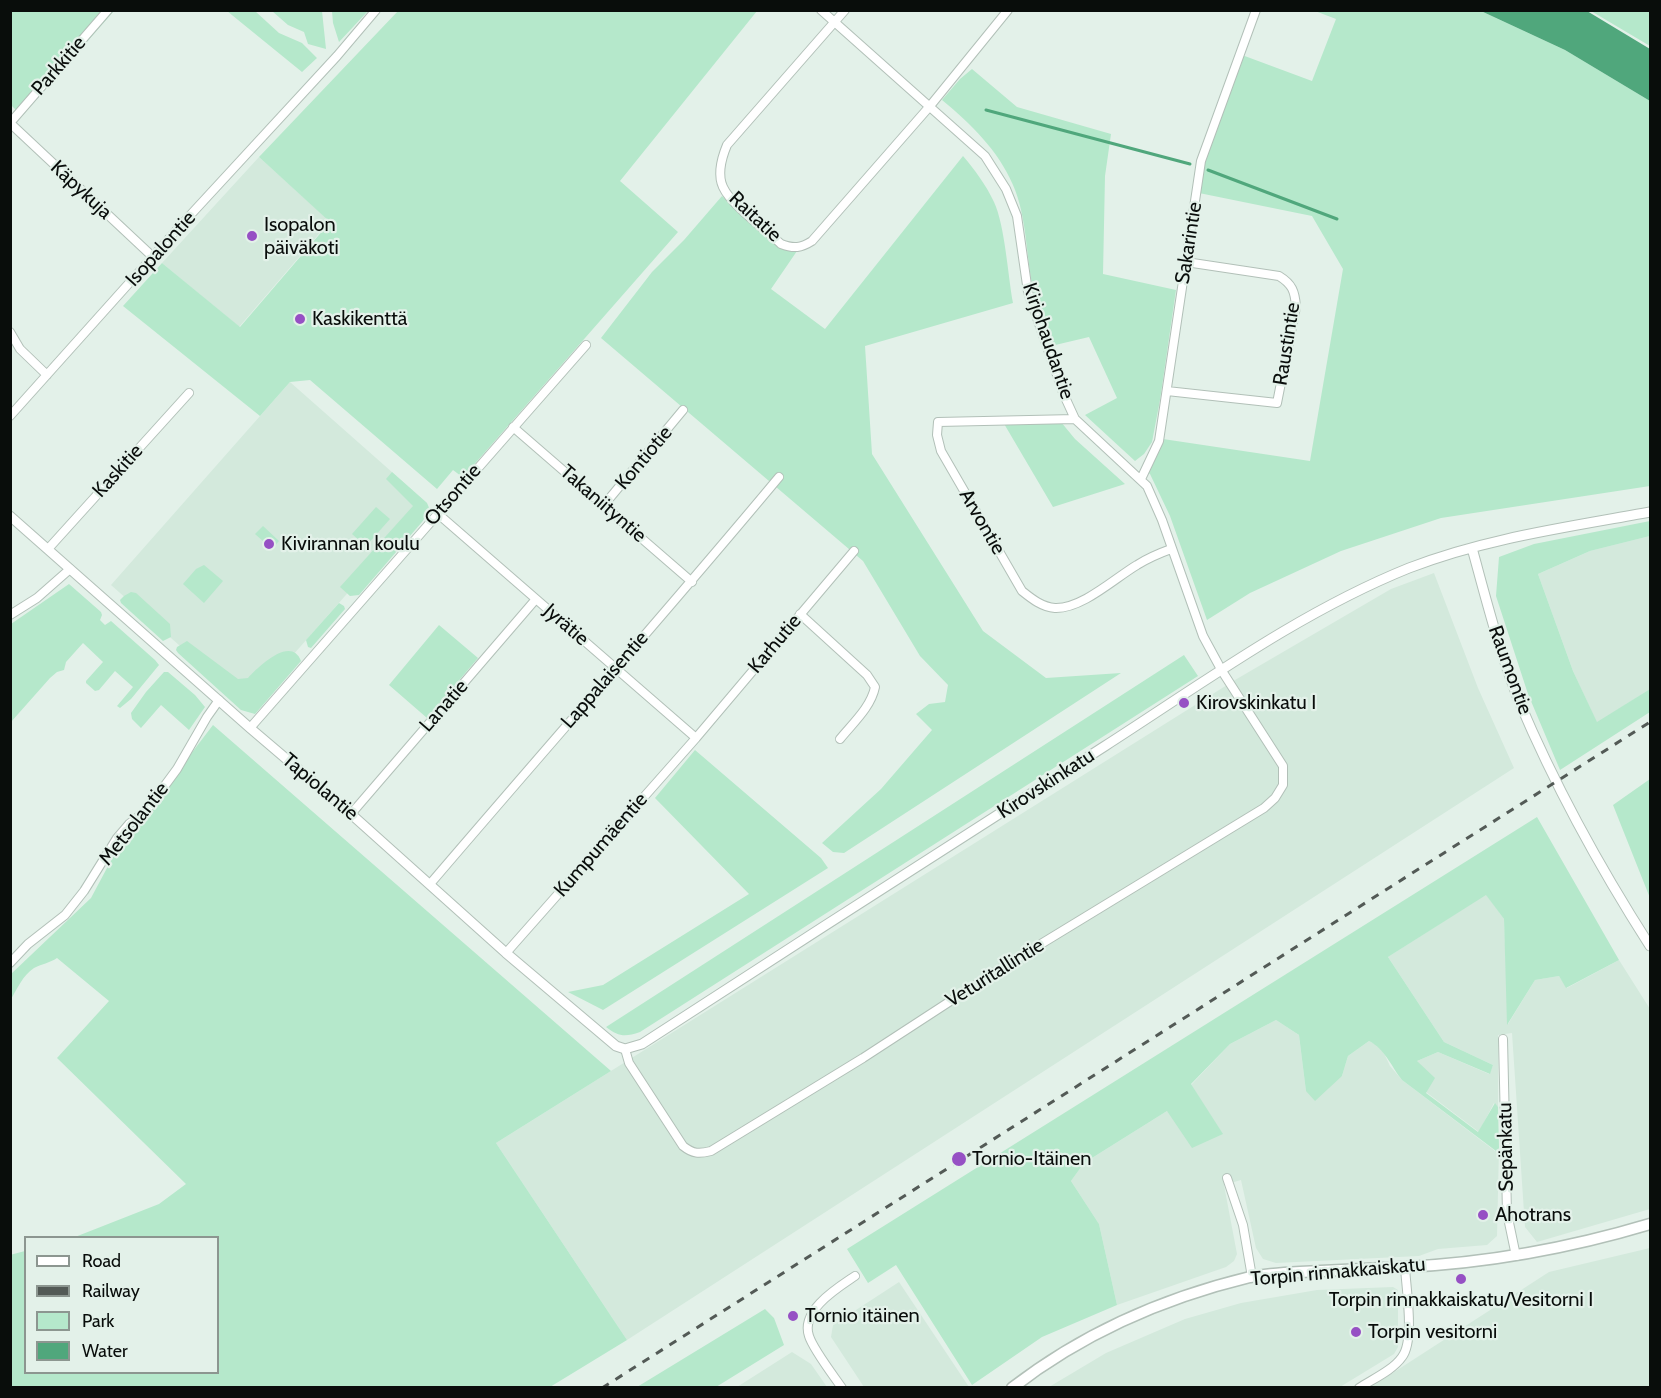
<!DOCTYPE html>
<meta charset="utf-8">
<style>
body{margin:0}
#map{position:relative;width:1661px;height:1398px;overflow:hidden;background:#e3f1e9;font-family:Cabin,sans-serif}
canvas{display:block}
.frame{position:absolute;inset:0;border:12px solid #090d0b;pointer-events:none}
.legend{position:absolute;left:24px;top:1236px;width:195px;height:138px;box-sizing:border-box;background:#e3f1e9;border:2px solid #8c9690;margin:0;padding:8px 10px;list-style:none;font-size:18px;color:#090d0b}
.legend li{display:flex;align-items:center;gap:12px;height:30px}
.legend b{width:30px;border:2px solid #8c9690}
</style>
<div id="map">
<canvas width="1661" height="1398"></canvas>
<div class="frame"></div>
<ul class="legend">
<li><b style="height:8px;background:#fff"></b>Road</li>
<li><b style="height:8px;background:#535a56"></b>Railway</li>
<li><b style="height:16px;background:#b5e8cb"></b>Park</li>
<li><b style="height:16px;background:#50a77c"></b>Water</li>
</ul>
</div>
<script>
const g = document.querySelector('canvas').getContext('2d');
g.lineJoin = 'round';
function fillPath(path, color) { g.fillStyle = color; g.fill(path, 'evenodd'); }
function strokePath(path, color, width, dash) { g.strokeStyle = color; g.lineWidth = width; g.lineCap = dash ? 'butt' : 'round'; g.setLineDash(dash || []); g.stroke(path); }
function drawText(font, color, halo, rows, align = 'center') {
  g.font = font + ' Cabin,sans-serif'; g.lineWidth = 4.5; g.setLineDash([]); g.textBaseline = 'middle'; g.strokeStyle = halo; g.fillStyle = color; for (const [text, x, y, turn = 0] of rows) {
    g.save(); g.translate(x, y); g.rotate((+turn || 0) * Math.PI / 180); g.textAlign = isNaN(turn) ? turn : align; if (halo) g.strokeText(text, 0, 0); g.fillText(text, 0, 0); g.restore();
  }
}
fillPath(new Path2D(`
 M259,157L330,221L239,327L162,263Z
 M290,382L427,503L248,706L111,585Z
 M1650,536V689L1597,723L1573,671L1538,574L1590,551Z
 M1434,573L1478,688L1514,768L627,1340L496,1143L1235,680L1391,589Z
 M1486,894L1504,919L1508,1024L1535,980L1559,976L1567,988L1619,960L1650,1009V1209L1537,1242L1525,1227L1512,1033L1498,1035V1107L1494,1103L1479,1132L1426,1092L1417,1061L1438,1052L1489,1074L1493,1065L1444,1042L1388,957Z
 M1276,1020L1299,1035L1306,1091L1342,1076L1348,1056L1369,1041L1381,1047L1390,1066L1402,1080L1495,1151L1499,1148L1497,1236L1487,1245L1438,1249L1419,1256L1276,1263L1263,1259L1256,1248L1241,1180L1224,1185L1237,1254L1234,1261L1226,1267L1117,1305L1099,1224L1071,1181L1084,1163L1167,1111L1222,1134L1191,1085L1230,1044Z
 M1650,1248V1387H1371L1549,1272Z
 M899,1282L969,1387H864L831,1337L833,1325Z
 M1393,1287L1398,1290V1347L1394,1354L1340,1387H1049L1106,1353L1185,1319L1241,1303L1317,1290Z
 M792,1352L811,1364L827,1387H737Z`), '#d3e9dc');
fillPath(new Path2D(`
 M10,11H114L22,116L11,105Z
 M227,11H255L279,33L302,43L317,58L302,72Z
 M272,11H322L326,49L308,44L304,32L288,25Z
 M332,11V10L368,11L339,42L333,23Z
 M398,11H757L620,181L678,232L464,476H461L453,470L437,489L310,380L290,382L260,416L123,306L162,263L240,327L330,222L259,157Z
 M1315,11H1481L1565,50L1650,101V486L1441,518L1341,551L1250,593L1207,620L1170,516L1150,474L1146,471L1153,464L1163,439L1310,461L1343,269L1312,216L1199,193L1205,152L1242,55L1312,81L1336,19Z
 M1591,11H1650V46Z
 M972,69L1017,107L1111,134L1105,176L1103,274L1176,290L1160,400L1152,442L1144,454L1135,461L1085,415L1117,398L1089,337L1051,346C1045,328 1036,308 1033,289C1026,255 1027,217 1013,185C998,150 971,124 942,100L960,79Z
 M963,156C975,170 986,185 994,202C1005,226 1008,276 1013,303L865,346L872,454L983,631L1046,678L1121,673L844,853L833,852L822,843L881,789L932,730L916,714L929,704L945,702L948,685L920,656L863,561L601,338L652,272L684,240L722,196L779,246L797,251L771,289L825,329Z
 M1003,422H1061L1075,439L1125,484L1053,507Z
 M392,472L427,503L430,510L422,522L359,595L350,596L340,587L413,506L386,479Z
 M376,507L390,519L366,546L352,534Z
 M1650,521V536L1590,551L1538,574L1573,671L1597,722L1650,689V712L1560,770L1528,694L1496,596L1499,557L1534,544Z
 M263,526L279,541L272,549L255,534Z
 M204,565L223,581L204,603L183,584L196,569Z
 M69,584L101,612L102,615L100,620L105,625L111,621L155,660L159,665L131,699L120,708L117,706L133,687L115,671L99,690L95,691L86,683V681L103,662L83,643L66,662L64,670L57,672L50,678L11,722V624Z
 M131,592L136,593L170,624L171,637L163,641L121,603L120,600L124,596Z
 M339,603L344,606L345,609L311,648L308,647L306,640Z
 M439,625L478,658L427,718L389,685Z
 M187,641L238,679L248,678C258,667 291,635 301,661L255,714L241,710L178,653L176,650L177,647Z
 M1184,655L1198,676L640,1032C625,1037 619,1037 606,1027Z
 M164,672H168L195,695L205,707L189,730L161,705L141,728L132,719L131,713L146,692Z
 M213,725L611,1071L496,1143L627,1340L550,1387H11L10,1255L25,1251L26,1372H218V1238L75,1237L159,1204L186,1184L57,1058L109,1001L57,958C50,963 41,964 34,968C23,975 17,989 10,1001L11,974L91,898L115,853Z
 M695,750L821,858L828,868L603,1010L568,992L603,985L749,894L655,798Z
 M1650,779V898L1613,805Z
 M1537,817L1619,960L1566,988L1559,976L1535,980L1507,1025L1504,919L1486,895L1388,957L1444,1042L1493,1065L1490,1074L1438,1052L1417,1061L1435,1078L1426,1093L1478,1132L1495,1103L1498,1107L1499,1148L1496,1151L1402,1080C1391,1066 1385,1049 1369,1041L1348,1056L1342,1076L1315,1101L1306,1091L1299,1035L1276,1020L1230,1044L1191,1084L1223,1134L1192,1148L1167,1111L1084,1163L1071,1181L1099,1224L1117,1305L1042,1337L972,1385L896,1265L868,1283L847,1249Z
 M765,1309L774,1318L784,1345L716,1387H637Z`), '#b5e8cb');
fillPath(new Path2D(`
 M1481,11H1587L1650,49V101L1565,50Z`), '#50a77c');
strokePath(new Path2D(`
 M986,110L1190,164
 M1208,170L1337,219`), '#50a77c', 3);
const minor = new Path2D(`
 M845,10L727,145C722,157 717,174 723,187C731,205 766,230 781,244C794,249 801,248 812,241L930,106L1008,10
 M10,123L153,257
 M10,123L108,10
 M10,332L20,349L47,375
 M1167,391L1277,403L1296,307C1295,291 1292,284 1279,276L1186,262
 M10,416L183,223L337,56L376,10
 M1075,419L938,422L937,435L941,451L1022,591C1032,599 1042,607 1055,608C1082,609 1115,578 1137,565C1148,558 1160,553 1171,549
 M513,427L692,582
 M1141,479L1159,441L1201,161L1256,10
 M604,505L683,410
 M437,513L696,738
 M48,549L189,393
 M800,614L867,675L875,687C871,707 853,723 840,739
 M10,615L37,598L70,569
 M250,728L586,345
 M351,814L536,599
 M430,884C546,748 665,614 779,477
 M506,953L696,738L854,551
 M10,963L28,944L65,915L84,891L117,838L129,824L146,811L177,769L207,717L219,700
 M1503,1039L1507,1213L1516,1256
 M625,1049L629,1063L683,1146C693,1154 699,1154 711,1151L863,1058L995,972L1264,808L1275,798L1283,785V766L1222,671L1203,636L1162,520L1147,486L1075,419L1064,395L1028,292L1017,216L1006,189L985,156L821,10
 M1227,1178L1243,1225L1252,1277
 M842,1388C833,1375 813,1349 809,1336C800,1310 839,1287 855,1276
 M1359,1388C1373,1379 1393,1370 1402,1357C1415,1340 1406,1288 1405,1267`);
const tertiary = new Path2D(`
 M10,516L250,728L351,814L506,953L616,1046L625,1049L642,1044C796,944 950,845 1105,746C1203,683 1300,612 1409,568C1486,538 1569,527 1650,512
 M1472,548C1486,599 1499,651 1519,701C1555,786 1600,868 1650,946`);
const secondary = new Path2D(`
 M1012,1388C1083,1333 1163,1298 1250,1277C1266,1274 1283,1273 1300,1272C1335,1270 1369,1269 1404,1267C1488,1263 1570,1248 1650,1224`);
strokePath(minor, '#b2c0b8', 10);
strokePath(tertiary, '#b2c0b8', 11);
strokePath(secondary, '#b2c0b8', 13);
strokePath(minor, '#fff', 8);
strokePath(tertiary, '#fff', 9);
strokePath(secondary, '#fff', 10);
strokePath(new Path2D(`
 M602,1388L1650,722`), '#535a56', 3, [8, 8]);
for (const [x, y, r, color] of [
 [252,236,6,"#9650c4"],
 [300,319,6,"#9650c4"],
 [269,544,6,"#9650c4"],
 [1184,703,6,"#9650c4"],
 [959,1159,8,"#9650c4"],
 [1483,1215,6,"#9650c4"],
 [1461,1279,6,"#9650c4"],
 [793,1316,6,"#9650c4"],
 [1356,1332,6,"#9650c4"]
]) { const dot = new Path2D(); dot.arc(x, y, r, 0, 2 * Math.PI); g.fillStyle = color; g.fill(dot); strokePath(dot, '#e3f1e9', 2); }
drawText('20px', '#090d0b', '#e3f1e9', [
 ["Parkkitie",59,66,-49],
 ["Käpykuja",81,190,43],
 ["Raitatie",755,217,43],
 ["Sakarintie",1189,243,-81],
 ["Isopalontie",161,249,-48],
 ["Kirjohaudantie",1048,341,71],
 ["Raustintie",1287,344,-81],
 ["Kontiotie",644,458,-50],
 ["Kaskitie",118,471,-48],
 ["Otsontie",453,495,-49],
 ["Takaniityntie",603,504,41],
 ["Arvontie",982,522,60],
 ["Jyrätie",566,625,41],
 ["Karhutie",775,644,-50],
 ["Raumontie",1510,670,70],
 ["Lappalaisentie",605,680,-49],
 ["Lanatie",444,706,-49],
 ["Kirovskinkatu",1046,784,-33],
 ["Tapiolantie",320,787,40],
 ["Metsolantie",134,824,-52],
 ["Kumpumäentie",601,845,-49],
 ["Veturitallintie",995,973,-32],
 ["Sepänkatu",1506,1147,-91],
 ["Torpin rinnakkaiskatu",1338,1272,-5]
]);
drawText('20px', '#090d0b', '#e3f1e9', [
 ["Isopalon",264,225],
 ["päiväkoti",264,248],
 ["Kaskikenttä",312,319],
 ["Kivirannan koulu",281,544],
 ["Kirovskinkatu I",1196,703],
 ["Tornio-Itäinen",972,1159],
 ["Ahotrans",1495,1215],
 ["Torpin rinnakkaiskatu/Vesitorni I",1461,1300,"center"],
 ["Tornio itäinen",805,1316],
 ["Torpin vesitorni",1368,1332]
], 'left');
</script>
